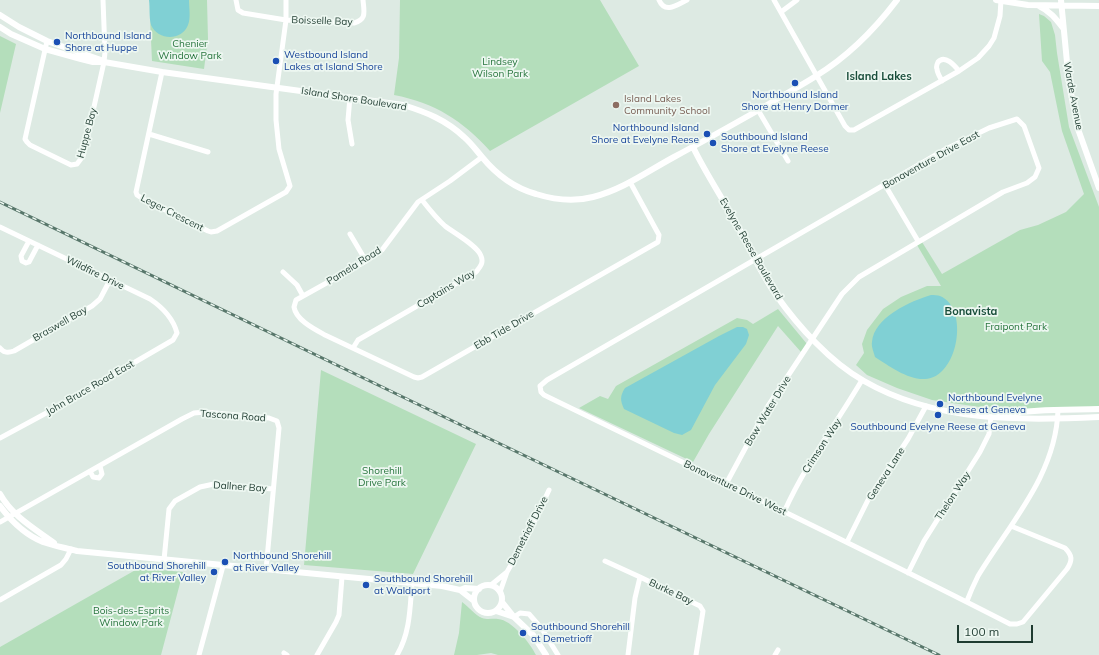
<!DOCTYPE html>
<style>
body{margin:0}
#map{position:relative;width:1099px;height:655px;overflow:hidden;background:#ddeae3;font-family:Mulish,sans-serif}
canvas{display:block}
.scale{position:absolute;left:957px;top:625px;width:76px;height:18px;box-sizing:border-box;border:2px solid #1e3b30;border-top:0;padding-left:5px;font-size:12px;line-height:14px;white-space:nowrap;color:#1e3b30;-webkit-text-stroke:3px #edf7f1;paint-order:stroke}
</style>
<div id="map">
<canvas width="1099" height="655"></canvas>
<div class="scale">100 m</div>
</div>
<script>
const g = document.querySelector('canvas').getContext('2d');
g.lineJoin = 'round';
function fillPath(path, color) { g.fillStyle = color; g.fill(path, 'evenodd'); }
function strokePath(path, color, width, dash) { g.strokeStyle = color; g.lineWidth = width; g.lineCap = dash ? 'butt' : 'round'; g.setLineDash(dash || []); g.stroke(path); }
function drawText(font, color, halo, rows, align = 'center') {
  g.font = font + ' Mulish,sans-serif'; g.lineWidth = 3.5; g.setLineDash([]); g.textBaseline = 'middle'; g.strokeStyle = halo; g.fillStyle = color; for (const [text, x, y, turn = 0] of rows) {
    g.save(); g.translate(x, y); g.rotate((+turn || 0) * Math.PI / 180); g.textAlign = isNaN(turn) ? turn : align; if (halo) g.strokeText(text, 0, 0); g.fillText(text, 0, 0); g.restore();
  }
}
fillPath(new Path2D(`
 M189,0H207L208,39L204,69L152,61L150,19L151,25L189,17Z
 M400,0H600L639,66L490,151C462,120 435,103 394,95L399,58Z
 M1039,14L1044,16L1051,22L1055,35L1057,53L1069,127L1099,207V409L1000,410L932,400L897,388L867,375L856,365L864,353L862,344L867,330L883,309L901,297L927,286H941L917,245L922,242L942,274L1020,230L1038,225L1066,212L1084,194L1062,131L1050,72L1042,61Z
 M0,36L16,44L0,113Z
 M778,309L807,344L801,352L778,326L709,434L693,462L579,408L600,396L608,399L616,386L737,318L747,320L753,324Z
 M321,370L476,444L413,574L304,565Z
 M139,568L183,572L161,655H0V647Z
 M462,602C469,607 475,615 482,618C488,620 493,618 498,619C512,620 530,643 536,655H498L491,653L477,655H454L459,633Z`), '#b4debb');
fillPath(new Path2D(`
 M149,0H189C189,8 191,18 188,25C182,41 158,41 151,25C149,18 150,8 149,0Z
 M931,295C934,295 938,295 940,296C970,308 958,378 925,379C908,380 889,366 875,357C874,353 871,346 872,342C874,317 911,301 931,295Z
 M737,327H743L747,329L749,335L746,344L715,385L691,430L682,435L674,433L624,409C620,400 620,396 625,388L719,336Z`), '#80d0d4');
strokePath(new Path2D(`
 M236,0L238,10L243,13L286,20L354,23C367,19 364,12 363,0
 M659,0C665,14 677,5 687,0
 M774,0L845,126L849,130H854L959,71L978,58L989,46L994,38L1000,16L1001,0
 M781,12L797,0
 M47,41L25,139L27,142L30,145L71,165L77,164L83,156L104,62L105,52L103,0
 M162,72L136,192L137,195L143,199L208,231L211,232L217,231L286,192L290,186L279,149L276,120V94L286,20V0
 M942,81C940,77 937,73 937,69C936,67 937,64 938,62C945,54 955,66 959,71
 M350,97L348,120L352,144
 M758,110L788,161
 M149,134L208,152
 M482,157L450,181L418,202L382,250L366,261L296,300L294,307C296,320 314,329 325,335L414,377L418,378L422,377L658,242L659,235L630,182
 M885,185L918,241
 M0,227L150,299C162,307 173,318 177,333L173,340L63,404L0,438
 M350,234L366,261
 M29,241L21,256L22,261L26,263L29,262L38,245
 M283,272L297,285L303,296
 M0,348C4,353 8,353 14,351L92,306L100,299L110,280
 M353,348L358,340L476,272C480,267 484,263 481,256C478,246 454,233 445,226C436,218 429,209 422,200
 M90,471L93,477L99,478L102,474L100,466
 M726,484L768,406L842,294L859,277L1003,192L1027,183L1035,177L1039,168L1024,126L1017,119L989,128L946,149L547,380L540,386L541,392L544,395C700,471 856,545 1010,624H1017L1023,622L1067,569C1073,560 1072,555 1065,548L1011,526
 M784,512C805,465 836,424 862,380
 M0,522L182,419L194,413L205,412L269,418L277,421L279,428L266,570
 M847,542L869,498L908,439L926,406
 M164,560L169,509L175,501L200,487L214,484L273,489
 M605,561L640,577
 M908,573L924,541L980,452L989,434L991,417
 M491,585L507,572
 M500,592L507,572L527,537L549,490
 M0,600L61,565L66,559L71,549
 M967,601C970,593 974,584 978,576C1010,523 1056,475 1058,410
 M514,617L520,613L529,614L542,629L558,655
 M284,653L287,655
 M199,655L223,566
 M317,655L336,622L339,615L342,577
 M397,655C410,633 410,609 412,583
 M628,655L635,598L640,577L700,606L703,611L696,655
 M775,655L778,650`), '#fff', 5);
strokePath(new Path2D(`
 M996,0L1028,5L1099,6
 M1061,0L1069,83L1078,129L1099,188
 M1039,6C1050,11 1056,19 1063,28
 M0,15L19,27L47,41L101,60
 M0,27L11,34L45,49L81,59L93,62H104L162,72L403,105C426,112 446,120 464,137C471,143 476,150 482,157C496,174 514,188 536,194C555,200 574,202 593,197C622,190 648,171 674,157C704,141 734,124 764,107C781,96 799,87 816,76C847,57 875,29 897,0
 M693,147C705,172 721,196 735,221C748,245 760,272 776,295C798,326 830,362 864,381C935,422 1019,421 1099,417
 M999,415C1032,409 1066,410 1099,409
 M0,494C12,516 35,529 54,543
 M0,506C11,521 26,535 43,542C54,546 66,548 77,551L442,586L460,590L474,601
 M474 599a14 14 0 1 1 28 0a14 14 0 1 1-28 0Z
 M460,590L465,588L479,589
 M502,602L514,617L533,635L546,655
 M496,611L514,617`), '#fff', 6);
const rail = new Path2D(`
 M0,202L409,400L939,655`);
strokePath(rail, '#58776b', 3);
strokePath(rail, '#edf7f1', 1.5, [4.5]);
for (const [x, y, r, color] of [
 [57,42,4,"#1a4fb4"],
 [276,61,4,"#1a4fb4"],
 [795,83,4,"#1a4fb4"],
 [616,105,4,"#8d6e63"],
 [707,134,4,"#1a4fb4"],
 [713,143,4,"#1a4fb4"],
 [940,404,4,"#1a4fb4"],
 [938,415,4,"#1a4fb4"],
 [225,562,4,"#1a4fb4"],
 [214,572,4,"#1a4fb4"],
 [366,585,4,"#1a4fb4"],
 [523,633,4,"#1a4fb4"]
]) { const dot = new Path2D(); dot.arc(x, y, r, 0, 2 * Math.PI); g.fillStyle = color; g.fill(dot); strokePath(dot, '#edf7f1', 1.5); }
drawText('10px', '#1e3b30', '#edf7f1', [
 ["Boisselle Bay",322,21,2],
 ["Warde Avenue",1073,96,79],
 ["Island Shore Boulevard",354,99,9],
 ["Huppe Bay",87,133,-75],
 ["Bonaventure Drive East",931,160,-29],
 ["Leger Crescent",172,213,27],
 ["Evelyne Reese Boulevard",751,249,60],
 ["Pamela Road",354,266,-32],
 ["Wildfire Drive",95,273,26],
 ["Captains Way",446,289,-31],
 ["Braswell Bay",60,324,-30],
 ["Ebb Tide Drive",504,330,-30],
 ["John Bruce Road East",90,388,-30],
 ["Bow Water Drive",768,411,-59],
 ["Tascona Road",233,416,4],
 ["Crimson Way",822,446,-57],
 ["Geneva Lane",886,474,-57],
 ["Dallner Bay",240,487,4],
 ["Bonaventure Drive West",735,488,26],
 ["Thelon Way",953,496,-57],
 ["Demetrioff Drive",528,531,-63],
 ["Burke Bay",671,592,25]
]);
drawText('10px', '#164399', '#edf7f1', [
 ["Northbound Island",65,36],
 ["Shore at Huppe",65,48],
 ["Westbound Island",284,55],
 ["Lakes at Island Shore",284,67],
 ["Northbound Island",795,95,"center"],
 ["Shore at Henry Dormer",795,107,"center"],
 ["Northbound Island",699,128,"right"],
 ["Shore at Evelyne Reese",699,140,"right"],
 ["Southbound Island",721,137],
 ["Shore at Evelyne Reese",721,149],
 ["Northbound Evelyne",948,398],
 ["Reese at Geneva",948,410],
 ["Southbound Evelyne Reese at Geneva",938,427,"center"],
 ["Northbound Shorehill",233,556],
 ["at River Valley",233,568],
 ["Southbound Shorehill",206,566,"right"],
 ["at River Valley",206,578,"right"],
 ["Southbound Shorehill",374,579],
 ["at Waldport",374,591],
 ["Southbound Shorehill",531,627],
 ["at Demetrioff",531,639]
], 'left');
drawText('10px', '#26743c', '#edf7f1', [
 ["Chenier",190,44],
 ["Window Park",190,56],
 ["Lindsey",500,62],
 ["Wilson Park",500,74],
 ["Fraipont Park",1016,327],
 ["Shorehill",382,471],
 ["Drive Park",382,483],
 ["Bois-des-Esprits",131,611],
 ["Window Park",131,623]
]);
drawText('10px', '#785e54', '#edf7f1', [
 ["Island Lakes",624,99],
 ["Community School",624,111]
], 'left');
drawText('bold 11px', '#194e3b', '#edf7f1', [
 ["Island Lakes",879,77],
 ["Bonavista",971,312]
]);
</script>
